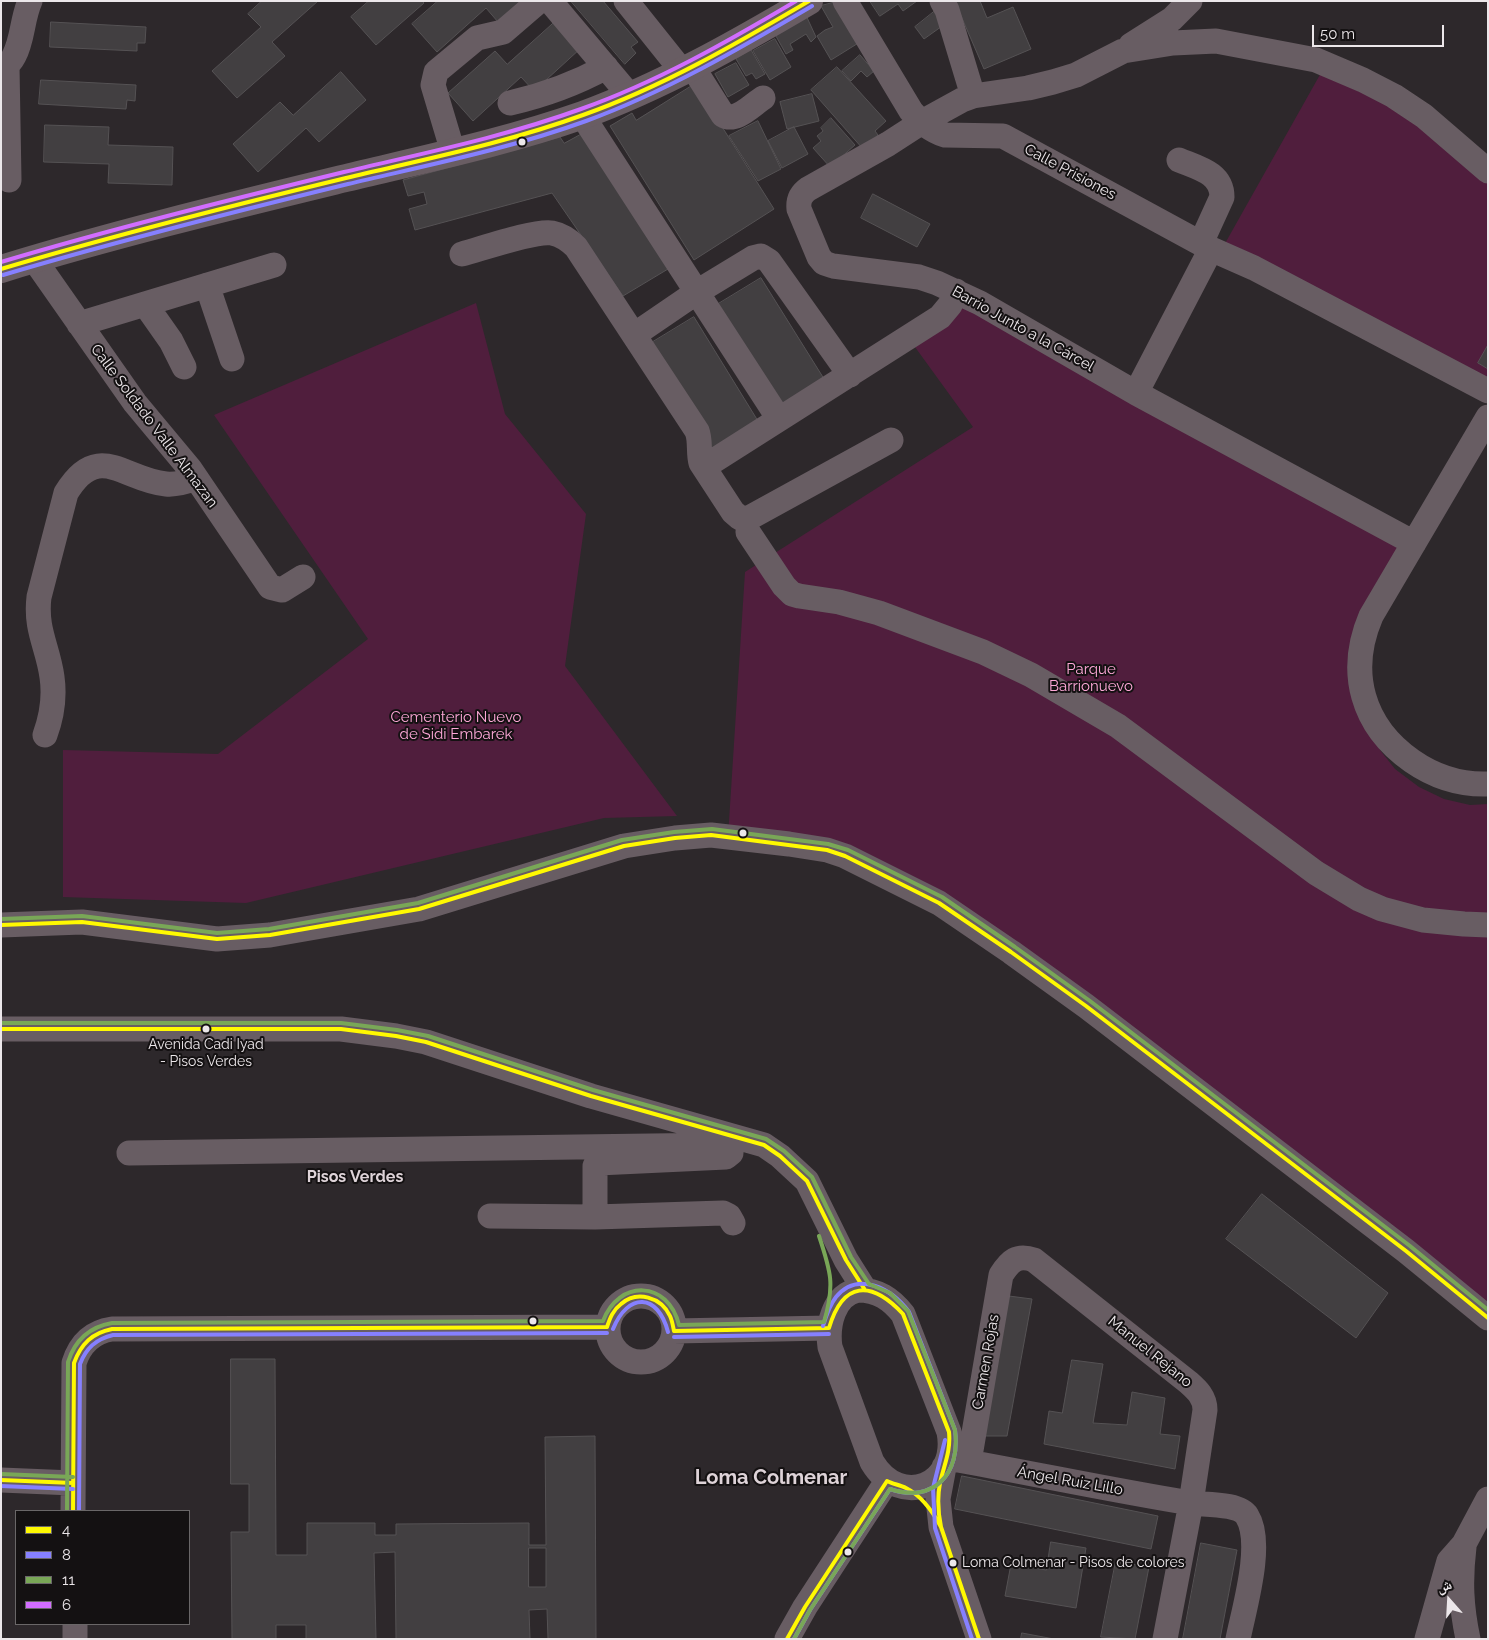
<!DOCTYPE html>
<meta charset="utf-8">
<style>
body{margin:0}
#map{position:relative;width:1489px;height:1640px;overflow:hidden;background:#2d282b;font-family:Raleway,"Noto Naskh Arabic",sans-serif}
canvas{display:block}
.frame{position:absolute;inset:0;border:2px solid #ece7ea;pointer-events:none}
.legend{position:absolute;left:15px;top:1510px;width:175px;height:115px;box-sizing:border-box;background:#141112;border:1px solid #6a6768;margin:0;padding:6px 9px;list-style:none;font-size:15px;color:#ece7ea}
.legend li{display:flex;align-items:center;gap:10px;height:25px}
.legend b{width:25px;border:1px solid #6a6768}
.north{position:absolute;left:1424px;top:1575px;width:50px;height:50px;-webkit-text-stroke:4px #141112;paint-order:stroke;rotate:341deg;font-size:14px;font-weight:700;line-height:20px;text-align:center;color:#ece7ea}
.north::after{content:'';display:block;margin:auto;width:18px;height:22px;background:#ece7ea;clip-path:polygon(50% 0,100% 100%,50% 72%,0 100%)}
.scale{position:absolute;left:1312px;top:25px;width:132px;height:22px;box-sizing:border-box;border:2px solid #ece7ea;border-top:0;padding-left:6px;font-size:15px;line-height:18px;white-space:nowrap;color:#ece7ea;-webkit-text-stroke:4px #141112;paint-order:stroke}
</style>
<div id="map">
<canvas width="1489" height="1640"></canvas>
<div class="frame"></div>
<ul class="legend">
<li><b style="height:6px;background:#fff901"></b>4</li>
<li><b style="height:6px;background:#8680ff"></b>8</li>
<li><b style="height:6px;background:#79a757"></b>11</li>
<li><b style="height:6px;background:#d26dff"></b>6</li>
</ul>
<div class="north">ش</div>
<div class="scale">50 m</div>
</div>
<script>
const g = document.querySelector('canvas').getContext('2d');
g.lineJoin = 'round';
function fillPath(path, color) { g.fillStyle = color; g.fill(path, 'evenodd'); }
function strokePath(path, color, width, dash) { g.strokeStyle = color; g.lineWidth = width; g.lineCap = dash ? 'butt' : 'round'; g.setLineDash(dash || []); g.stroke(path); }
function drawText(font, color, halo, rows, align = 'center') {
  g.font = font + ' Raleway,sans-serif'; g.lineWidth = 4; g.setLineDash([]); g.textBaseline = 'middle'; g.strokeStyle = halo; g.fillStyle = color; for (const [text, x, y, turn = 0] of rows) {
    g.save(); g.translate(x, y); g.rotate((+turn || 0) * Math.PI / 180); g.textAlign = isNaN(turn) ? turn : align; if (halo) g.strokeText(text, 0, 0); g.fillText(text, 0, 0); g.restore();
  }
}
fillPath(new Path2D(`
 M1326,64L1488,169V396L1325,306L1214,263Z
 M952,294L1416,550L1371,640L1366,723L1380,750L1395,769L1419,787L1444,799L1470,805L1488,804V1319L911,882L728,837L745,572L973,427L915,347Z
 M476,303L505,414L586,514L565,666L677,816L604,818L246,903L63,897V750L218,754L368,639L214,415Z`), '#501e3d');
const building = new Path2D(`
 M262,1H318L272,42L285,56L237,98L212,71L261,27L248,14Z
 M369,1H422L424,3L376,45L351,17Z
 M438,1H522L498,22L486,8L437,52L412,24Z
 M571,1H603L638,42L631,47L636,53L625,64Z
 M870,1H917L903,11L898,4L880,16Z
 M958,1H980L987,18L1013,7L1031,49L984,69L955,2Z
 M836,2L860,42L831,60L817,36L825,30L833,27L821,6Z
 M804,11L816,37L811,42L806,34L790,44L793,50L786,54L772,29Z
 M935,11L945,24L924,39L915,27Z
 M556,21L581,48L534,91L521,77L473,121L448,93L495,51L507,64Z
 M51,22L146,27L145,43H137V51L50,47Z
 M775,39L791,67L770,80L753,51Z
 M751,50L765,74L756,79L752,73L746,76L736,59Z
 M860,55L874,71L867,77L861,71L851,81L842,71Z
 M736,63L749,85L728,97L715,74Z
 M837,67L886,121L875,131L878,135L863,149L811,90Z
 M341,72L366,100L319,142L306,128L258,172L233,144L280,102L293,115Z
 M41,80L136,85L135,101L127,100L126,109L39,104Z
 M695,84L774,209L694,260L610,126L632,113L636,120Z
 M812,94L819,121L787,129L780,102Z
 M831,118L855,145L830,167L813,148L821,141L817,136L823,131L821,128Z
 M758,121L781,169L758,181L729,136Z
 M45,125L109,127L108,145L173,147L172,185L108,183L109,164L44,162Z
 M794,127L808,154L782,168L768,141Z
 M582,134L673,266L623,296L552,193L415,230L409,209L427,204L424,192L408,196L403,180L560,137L564,143Z
 M873,194L930,224L917,247L861,218Z
 M761,278L826,382L780,410L715,306Z
 M694,317L758,421L712,449L648,345Z
 M1488,345V369L1478,363Z
 M1262,1194L1388,1293L1356,1338L1226,1239Z
 M1001,1295L1032,1299L1007,1436H977Z
 M231,1359H275L276,1555H307V1523H375V1535H396V1524L529,1523V1545H546L545,1437L595,1436L596,1639H548L547,1609L529,1610L530,1639H396L395,1552L374,1553L376,1639H306V1625H276V1639H232L231,1532H249V1484H231ZM529,1548H546V1587H529Z
 M1072,1360L1103,1364L1093,1423L1127,1425L1132,1392L1165,1398L1160,1434L1180,1436L1175,1469L1044,1444L1049,1411L1062,1413Z
 M962,1476L1158,1516L1151,1549L955,1509Z
 M1051,1542L1086,1548L1076,1608L1005,1596L1011,1564L1046,1570Z
 M1201,1543L1237,1550L1220,1639H1183Z
 M1116,1561L1149,1567L1135,1639L1101,1637Z
 M1022,1633L1054,1639H1021Z`);
fillPath(building, '#423f41');
strokePath(building, '#555254', 1);
strokePath(new Path2D(`
 M550,1L630,96
 M626,1L682,71
 M845,1L911,111C919,121 932,131 945,135L1003,136L1211,249L1254,268L1488,391
 M942,1L947,10L973,96
 M1131,45L1172,19L1190,1
 M7,66L9,180
 M692,66L723,115C736,123 752,105 763,98
 M1,72C6,67 11,62 14,56C23,39 22,19 30,1
 M510,103C545,95 575,84 606,67
 M582,115L779,419
 M453,152L433,85L436,72L477,38L503,32L539,1
 M1179,160C1198,168 1222,173 1222,197L1201,243
 M462,254C481,249 535,230 552,233C562,235 569,240 576,247L697,431C701,441 698,452 701,463L733,512L740,518H749L891,440
 M34,259L135,403L190,469L270,587L282,590L303,577
 M207,285L232,359
 M145,304L171,341L184,367
 M79,324L274,265
 M634,335L697,292L753,258L761,256L769,261L850,375
 M1136,393L1211,249
 M1488,417L1371,616C1347,672 1362,726 1412,761C1435,777 1460,785 1488,784
 M704,467L940,317L950,305L956,291
 M748,532L784,586L792,594L799,596L839,602L879,613L983,652L1031,675L1118,726L1316,873L1359,899L1382,909L1423,920L1464,924L1488,925
 M1414,543L1136,393L980,303L937,283L919,277L833,266L824,263L819,257L799,209C798,200 801,194 808,189L888,144L922,122L962,100L973,96L1028,88L1053,82L1076,75L1123,51L1173,43L1216,41L1316,60L1363,80L1394,96L1424,116L1488,171
 M45,735C52,716 55,698 52,677C48,647 35,630 39,597L66,493C98,440 124,480 166,484C176,485 186,482 196,478
 M1,925L82,922L217,939L270,935L419,909L624,846L675,838L711,835L789,844L827,850L845,856L939,903L1011,952L1086,1006L1406,1251L1488,1318
 M1,1029H341L396,1036L426,1042L591,1096L764,1145L780,1156L807,1181L846,1260L865,1290
 M129,1153L726,1145L731,1149V1153L726,1157L598,1163L595,1166V1217
 M490,1216L595,1217L723,1213L729,1216L733,1223
 M858,1290C878,1290 891,1299 903,1314L949,1432C959,1485 901,1510 872,1462L830,1347C827,1326 833,1295 858,1290Z
 M608 1329a33 33 0 1 1 66 0a33 33 0 1 1-66 0Z
 M674,1331L829,1328
 M952,1459C1031,1473 1110,1490 1190,1503C1205,1505 1239,1503 1247,1516C1264,1543 1244,1609 1238,1639
 M969,1462L1001,1275C1010,1261 1017,1254 1034,1260L1188,1382C1197,1390 1205,1397 1205,1410L1191,1503L1165,1639
 M944,1467L938,1499L941,1527L979,1639
 M1,1480L73,1483
 M73,1511L74,1363C80,1344 92,1332 112,1329L607,1327
 M1464,1547C1460,1580 1461,1606 1468,1639
 M75,1624V1639
 M787,1639L805,1607L887,1481
 M1427,1639L1449,1561L1464,1544L1488,1499`), '#685d63', 25);
strokePath(new Path2D(`
 M1,269C115,234 231,206 346,178C425,159 506,142 583,115C662,86 736,44 809,1`), '#695d63', 28);
strokePath(new Path2D(`
 M1,269C115,235 230,206 346,178C425,159 506,143 583,115C662,87 736,44 809,1
 M1,925L82,922L217,939L270,935L419,909L624,846L675,838L711,835L827,850L845,856L939,903L1011,952L1086,1006L1406,1251L1488,1318
 M1,1029H341L396,1036L426,1042L591,1096L764,1145L780,1156L807,1181L846,1260L865,1290
 M607,1327C610,1318 613,1310 621,1304C637,1290 661,1297 670,1316C672,1320 673,1326 674,1331
 M829,1328C843,1281 871,1280 903,1314L949,1432C951,1451 944,1465 940,1483C937,1498 938,1512 941,1527L979,1639
 M674,1331L829,1328
 M1,1480L73,1483
 M73,1511L74,1363C81,1344 92,1333 112,1329L607,1327
 M787,1639L805,1607L887,1481C893,1484 900,1485 906,1488C922,1496 933,1512 941,1527`), '#fff901', 4);
strokePath(new Path2D(`
 M3,275C117,241 233,212 348,184C428,165 509,149 586,121C665,92 739,49 812,6
 M613,1329C628,1292 658,1293 668,1332
 M674,1337L829,1334
 M945,1440L933,1488L935,1528L972,1639
 M1,1486L73,1489
 M79,1511L80,1364C86,1348 96,1339 113,1335L607,1333
 M794,1639L810,1610L890,1489C934,1504 961,1473 955,1430L909,1312C892,1289 858,1270 836,1297C829,1306 826,1316 823,1326`), '#8680ff', 4);
strokePath(new Path2D(`
 M1,919L82,916L217,933L269,929L418,903L622,840L674,832L712,829L828,844L848,850L942,897L1015,947L1090,1001L1410,1246L1488,1310
 M1,1023H341L397,1030L428,1036L593,1090L766,1139L784,1151L812,1177L851,1257L869,1284L890,1293L908,1311L955,1430C961,1473 934,1504 890,1489L810,1610L794,1639
 M1,1474L73,1477
 M67,1511L68,1362C75,1340 89,1327 112,1323L603,1321C619,1279 668,1280 679,1325L824,1322C835,1285 831,1272 819,1236`), '#79a757', 4);
strokePath(new Path2D(`
 M1,262C115,228 229,200 344,172C424,153 504,137 581,109C657,82 727,42 796,1`), '#d26dff', 4);
for (const [x, y, r, color] of [
 [522,142,4.5,"#ece7ea"],
 [743,833,4.5,"#ece7ea"],
 [206,1029,4.5,"#ece7ea"],
 [533,1321,4.5,"#ece7ea"],
 [848,1552,4.5,"#ece7ea"],
 [953,1563,4.5,"#ece7ea"]
]) { const dot = new Path2D(); dot.arc(x, y, r, 0, 2 * Math.PI); g.fillStyle = color; g.fill(dot); strokePath(dot, '#141112', 2); }
drawText('14px', '#ece7ea', '#141112', [
 ["Avenida Cadi Iyad",206,1045],
 ["- Pisos Verdes",206,1062],
 ["Loma Colmenar - Pisos de colores",962,1563,"left"]
]);
drawText('15px', '#ece7ea', '#141112', [
 ["Calle Prisiones",1070,172,28],
 ["Barrio Junto a la Cárcel",1023,329,29],
 ["Calle Soldado Valle Almazan",154,426,53],
 ["Manuel Rejano",1150,1352,39],
 ["Carmen Rojas",986,1362,-80],
 ["Ángel Ruiz Lillo",1070,1481,10]
]);
drawText('15px', '#fea8d8', '#141112', [
 ["Parque",1091,669],
 ["Barrionuevo",1091,686],
 ["Cementerio Nuevo",456,717],
 ["de Sidi Embarek",456,734]
]);
drawText('bold 16px', '#ded3d8', '#141112', [
 ["Pisos Verdes",355,1177]
]);
drawText('bold 20px', '#ded3d8', '#141112', [
 ["Loma Colmenar",771,1478]
]);
</script>
